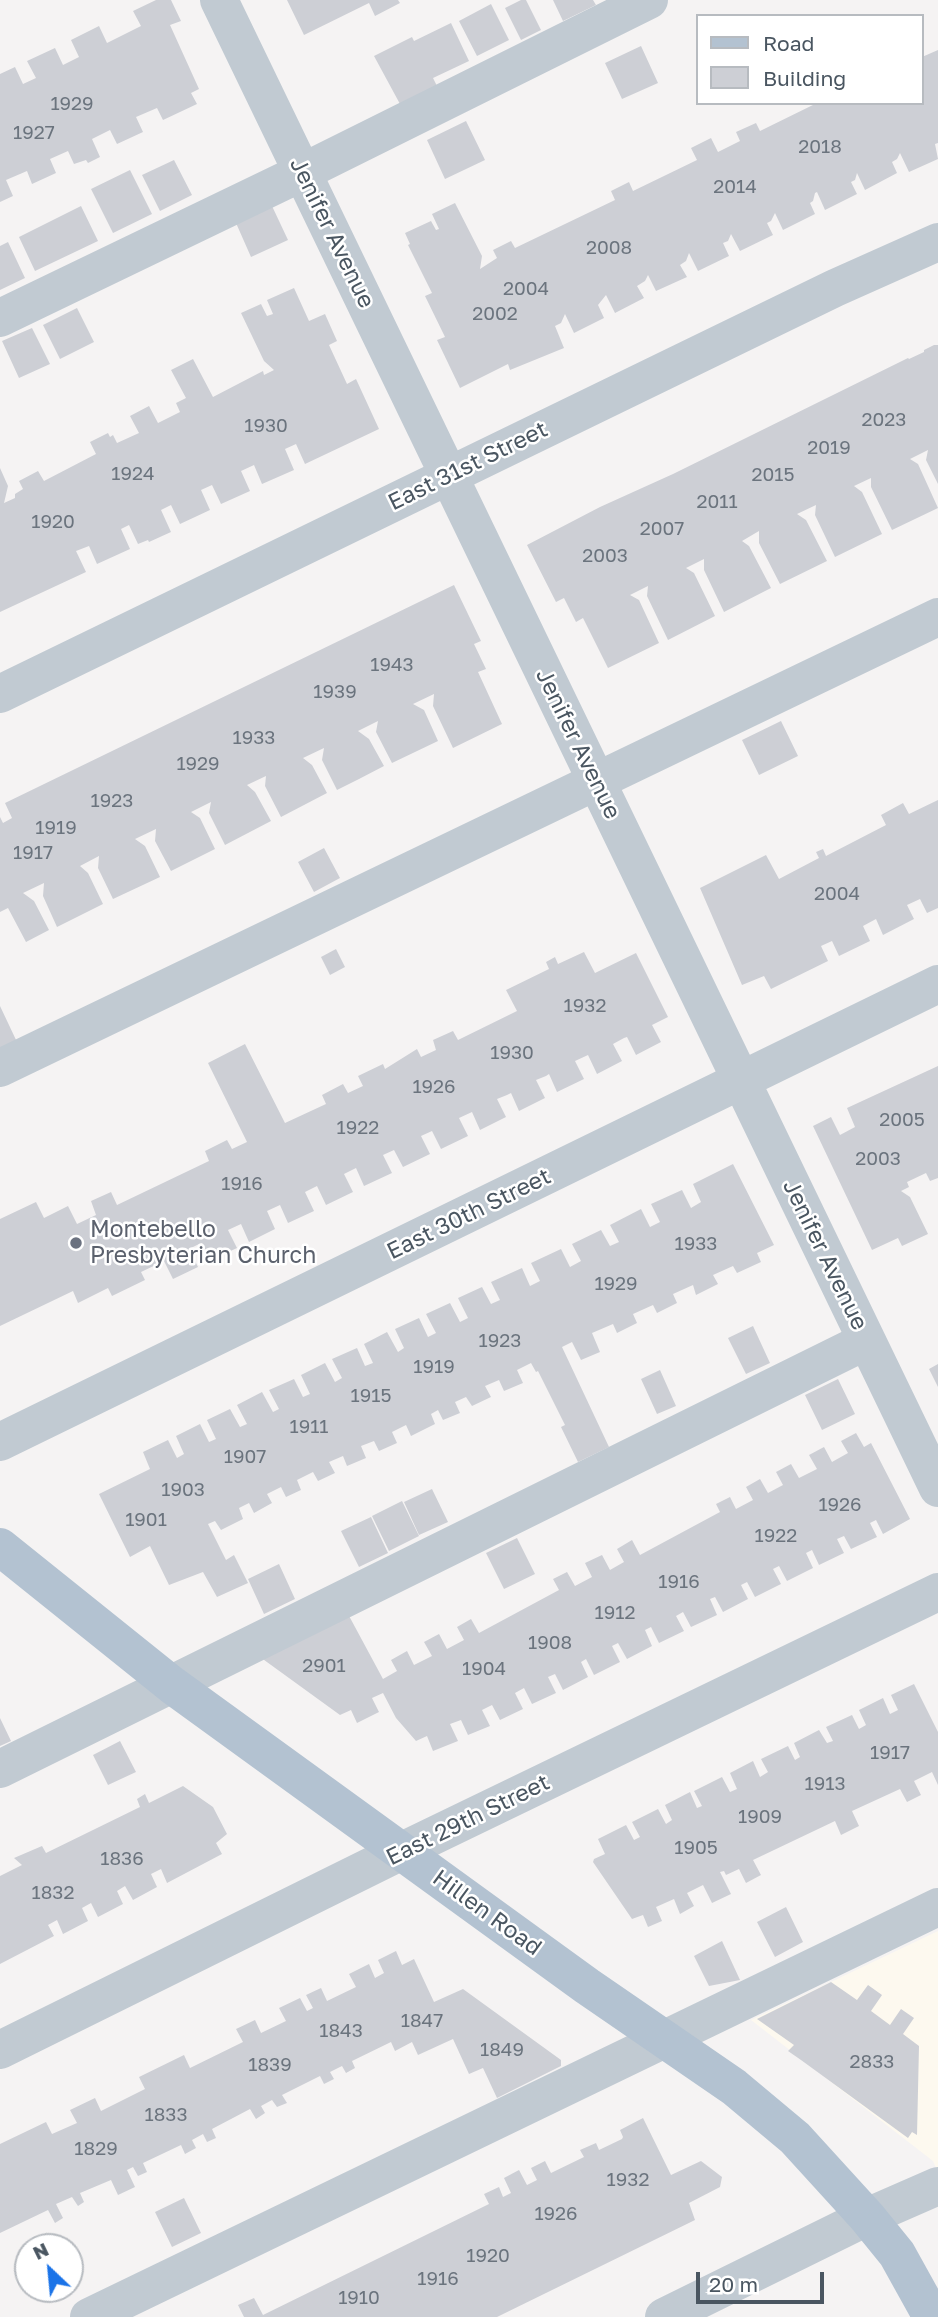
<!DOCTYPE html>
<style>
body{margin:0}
#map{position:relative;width:938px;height:2317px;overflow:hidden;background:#f5f3f3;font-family:"Golos Text",sans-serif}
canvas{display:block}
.legend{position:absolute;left:696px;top:14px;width:228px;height:91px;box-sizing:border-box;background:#fff;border:2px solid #b7bbc0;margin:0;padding:9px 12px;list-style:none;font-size:21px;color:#4a5661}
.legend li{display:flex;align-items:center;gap:14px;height:35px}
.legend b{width:35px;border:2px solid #b7bbc0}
.north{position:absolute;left:14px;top:2233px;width:70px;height:70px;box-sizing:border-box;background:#fff;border:2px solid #b7bbc0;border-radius:50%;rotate:334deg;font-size:19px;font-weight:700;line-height:28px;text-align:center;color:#4a5661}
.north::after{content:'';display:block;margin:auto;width:24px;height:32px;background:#1a73e8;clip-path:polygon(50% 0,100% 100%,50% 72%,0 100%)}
.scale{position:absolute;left:696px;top:2272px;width:128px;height:32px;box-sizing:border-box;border:4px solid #4a5661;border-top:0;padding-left:9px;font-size:21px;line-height:24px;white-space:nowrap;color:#4a5661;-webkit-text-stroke:5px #fff;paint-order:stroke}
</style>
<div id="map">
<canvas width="938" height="2317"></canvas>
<ul class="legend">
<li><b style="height:9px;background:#b3c2d1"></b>Road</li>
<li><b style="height:19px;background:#cdcfd5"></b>Building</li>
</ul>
<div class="north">N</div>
<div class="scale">20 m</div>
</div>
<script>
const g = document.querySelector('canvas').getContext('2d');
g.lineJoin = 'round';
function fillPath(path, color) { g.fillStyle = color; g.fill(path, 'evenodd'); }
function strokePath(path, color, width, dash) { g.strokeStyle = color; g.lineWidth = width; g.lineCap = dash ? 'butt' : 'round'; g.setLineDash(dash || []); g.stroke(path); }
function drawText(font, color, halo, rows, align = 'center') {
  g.font = font + ' "Golos Text",sans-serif'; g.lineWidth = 5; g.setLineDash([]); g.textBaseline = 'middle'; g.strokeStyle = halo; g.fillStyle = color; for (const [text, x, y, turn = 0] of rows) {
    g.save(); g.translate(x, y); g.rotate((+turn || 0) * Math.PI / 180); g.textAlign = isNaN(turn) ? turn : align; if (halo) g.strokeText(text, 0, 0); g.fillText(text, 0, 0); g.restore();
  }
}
fillPath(new Path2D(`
 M938,1931V2172L933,2161L751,2020Z`), '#fdf9ef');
fillPath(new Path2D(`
 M156,0H171L181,21L170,25L199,89L191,93L197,104L163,120L157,108L136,117L143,132L117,144L110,130L92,139L100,157L88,163L86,160L74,164L68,151L50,159L56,173L32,184L27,171L6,180L13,196L0,202V74L15,67L23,84L36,78L27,61L55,48L63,65L79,57L71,40L99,26L107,43L141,26L133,11Z
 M287,0H398L400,3L375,16L369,3L304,35Z
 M521,0H526L541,30L521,40L505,8Z
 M553,0H593L596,5L563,21Z
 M491,4L509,40L477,56L459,21Z
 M451,23L469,61L433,78L437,86L400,104L374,56L412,37L414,41Z
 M641,46L658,83L622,99L605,63Z
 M938,50V143L935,144L938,159L909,172L900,153L897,159L892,162L897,173L865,190L857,173L855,180L851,182L857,194L825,210L817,192L815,193L813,201L810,203L815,214L783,230L775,213L771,221L767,223L773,235L740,251L731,234L728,241L723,243L729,256L698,271L689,253L686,261L680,265L687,277L656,291L648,275L645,281L637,286L644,298L615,313L606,295L598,305L604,318L574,333L565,314L561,323L555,326L564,348L510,370L508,364L460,388L437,340L445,337L425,296L432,293L408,245L410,244L405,233L431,221L436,230L439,229L432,214L455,203L482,256L480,269L497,258L493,250L511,241L515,248L615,200L611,191L629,182L633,191L697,160L691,148L711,138L718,152L740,141L736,132L756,123L760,131L817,103H922V57Z
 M466,121L485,160L445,179L427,140Z
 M174,160L192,195L160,211L142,175Z
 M130,170L152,214L113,233L91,189Z
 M81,206L98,241L35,271L19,237Z
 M272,206L288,240L251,257L236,223Z
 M8,242L25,278L0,290V246Z
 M294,288L309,321L325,314L337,341L329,345L347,384L356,379L379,429L305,464L296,444L285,449L294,470L262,484L254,465L241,471L250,491L221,504L212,485L201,490L210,510L180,524L171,505L161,510L171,532L149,542L148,540L138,544L129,525L121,529L130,549L97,564L89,546L76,551L86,572L0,612V468L8,486L4,503L15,498V494L23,489L19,481L38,471L44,481L96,454L90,442L108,433L110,437L113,435L117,443L139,433L130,416L149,406L158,423L180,412L176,403L186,398L171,370L193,359L213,397L263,371L264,375L274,370L264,361L241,313L261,304L267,316L273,314L267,300Z
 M77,308L94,342L60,359L43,325Z
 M32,328L50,364L19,378L2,341Z
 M934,345H938V484L926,460L928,450L910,459L918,464L938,508L892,530L871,487V478L854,486L862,492L882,534L835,557L815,515L816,505L797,514L806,520L827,561L780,584L759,543V531L742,541L749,546L771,588L724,612L704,570V559L686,568L694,573L715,616L668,640L647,596L648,586L630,595L639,600L659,643L608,668L583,618L576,622L564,598L556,602L527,545L600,507L673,474L908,358L909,359L924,352V350Z
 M454,585L481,641L474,644L486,669L478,672L502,724L453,748L433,706L434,694L413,704L424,710L438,741L392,763L376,732L378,721L358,731L369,739L384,766L359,779L337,790L322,760L324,748L303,758L312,765L327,793L281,817L265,786L266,776L247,785L255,792L271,821L225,845L209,813L211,802L191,812L200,818L215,849L171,871L155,841L156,829L135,839L145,846L160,877L113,899L98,868L99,856L80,866L88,873L103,904L57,927L43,896L44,883L23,893L34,901L49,930L26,942L8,908L0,912V817L3,823L12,818L5,803Z
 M781,721L798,756L759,775L742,740Z
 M938,800V908L927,913L920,899L907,905L914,919L883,935L876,919L863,926L870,941L839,956L832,941L821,946L828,961L771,989L764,976L742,985L700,888L766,855L779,879L819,858L816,852L823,849L826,856L886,825L881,815L903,803L909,814Z
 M324,848L340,878L314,892L298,862Z
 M336,949L345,967L330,975L321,957Z
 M584,952L595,973L636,953L668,1017L652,1025L661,1042L636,1055L627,1037L624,1038L613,1044L622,1061L597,1074L588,1055L575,1061L584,1079L557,1092L549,1074L546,1076L536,1080L545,1098L519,1111L511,1093L507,1095L497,1099L506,1117L480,1130L472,1112L459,1118L468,1136L441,1149L432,1131L421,1136L430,1154L403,1167L394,1150L383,1155L392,1173L364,1186L356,1168L344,1174L353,1192L326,1205L317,1186L305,1192L314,1211L288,1223L280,1205L267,1211L275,1229L249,1242L241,1224L228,1230L237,1248L211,1260L202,1243L199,1244L189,1249L198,1267L173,1279L164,1261L141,1272L145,1280L112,1296L108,1288L78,1303L73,1291L0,1326V1219L36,1202L44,1218L68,1206L77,1224L96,1215L91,1201L111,1192L117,1205L209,1161L205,1151L227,1140L232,1149L247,1142L208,1063L245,1044L285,1123L326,1104L322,1095L343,1084L348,1093L363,1086L358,1076L383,1064L385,1069L417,1049L421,1057L436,1050L433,1040L453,1031L458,1040L517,1011L506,990L549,969L546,962L555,957L558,964Z
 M0,1006L17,1042L0,1050Z
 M938,1066V1178L930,1181L926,1173L907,1182L909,1187L901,1191L910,1197L928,1234L902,1246L898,1238L872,1250L813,1126L831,1117L840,1135L855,1127L847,1108Z
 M733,1164L774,1245L757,1253L761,1262L737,1273L733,1266L713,1275L718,1284L696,1295L693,1285L673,1294L677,1303L657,1313L653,1305L633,1314L637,1323L617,1333L613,1324L592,1333L600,1352L581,1360L572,1342L562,1347L609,1447L578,1462L561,1427L565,1425L538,1371L536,1372L531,1363L517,1370L523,1383L504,1391L499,1380L485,1386L491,1397L472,1406L466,1397L455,1402L460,1413L443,1420L438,1410L431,1414L435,1424L411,1436L406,1425L392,1432L397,1443L379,1451L374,1441L361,1446L366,1458L347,1466L343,1456L329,1462L335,1473L318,1481L313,1472L297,1480L301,1490L286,1497L281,1487L267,1494L272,1503L254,1513L249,1503L239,1508L243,1519L221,1530L215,1521L208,1524L226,1560L234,1555L248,1583L217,1597L203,1572L169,1585L150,1546L130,1557L99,1494L150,1469L143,1452L168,1440L177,1458L184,1454L176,1436L200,1424L209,1442L216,1439L207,1420L230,1409L240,1427L247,1424L237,1405L262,1392L273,1412L279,1409L269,1390L294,1379L303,1397L310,1394L301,1375L325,1363L335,1382L342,1378L332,1359L357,1348L365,1366L373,1363L364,1344L387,1332L398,1352L404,1348L395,1329L419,1318L428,1337L436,1333L426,1314L450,1303L460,1322L468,1318L458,1298L482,1287L491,1304L500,1300L491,1282L522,1268L530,1286L540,1281L531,1263L561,1249L570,1267L581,1261L572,1244L601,1230L610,1246L619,1242L610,1225L641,1209L650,1227L660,1222L651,1204L682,1190L691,1208L701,1202L693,1184Z
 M753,1326L770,1363L746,1374L728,1338Z
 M938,1364V1387L929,1369Z
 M660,1370L676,1406L657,1414L641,1379Z
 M838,1379L855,1414L822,1430L805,1395Z
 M856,1433L864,1447L871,1443L910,1519L883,1534L876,1520L870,1523L877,1537L851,1549L844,1536L837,1539L844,1553L819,1565L812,1550L806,1553L813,1568L787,1581L779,1566L773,1569L781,1584L755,1597L747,1582L741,1585L748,1599L723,1612L715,1597L710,1599L717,1615L691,1627L683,1612L676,1616L684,1631L659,1643L651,1627L645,1630L652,1646L627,1659L618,1643L612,1646L620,1662L594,1675L586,1659L581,1662L588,1677L563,1690L555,1674L548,1677L556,1693L532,1704L524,1688L515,1693L523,1709L500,1720L492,1705L482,1710L490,1726L468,1735L461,1720L450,1724L458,1741L433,1751L427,1736L416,1741L396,1718L383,1693L372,1698L379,1712L357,1723L351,1710L340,1715L260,1657L348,1614L383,1679L397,1671L391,1660L407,1651L414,1665L432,1656L424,1642L439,1634L447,1649L464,1640L457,1627L471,1619L479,1633L559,1590L553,1579L567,1572L575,1586L592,1577L585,1563L602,1555L610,1570L624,1562L617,1549L632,1540L640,1555L720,1512L716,1504L730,1497L736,1509L753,1500L746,1487L760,1479L768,1493L783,1485L776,1472L791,1464L799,1478L817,1469L809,1455L824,1447L832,1462L848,1453L841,1441Z
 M432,1489L448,1522L419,1535L404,1502Z
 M402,1501L419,1536L389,1551L372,1516Z
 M371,1517L388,1553L359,1567L341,1531Z
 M517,1538L535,1574L504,1589L486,1553Z
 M279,1564L295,1599L264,1614L248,1579Z
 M914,1684L938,1732V1785L932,1772L914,1781L921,1795L907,1802L900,1789L852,1811L859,1826L841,1835L835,1821L753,1860L761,1875L746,1883L739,1869L726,1875L724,1871L720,1872L731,1894L712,1903L703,1885L687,1893L694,1906L680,1914L674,1899L656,1907L662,1921L648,1927L643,1915L632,1919L593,1862L594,1859L605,1854L598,1839L626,1825L634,1840L640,1837L632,1822L658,1809L666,1824L672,1820L665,1805L690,1792L697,1808L702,1806L694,1791L722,1777L730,1792L737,1789L730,1773L753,1761L760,1777L768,1772L761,1759L788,1746L795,1760L800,1757L794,1743L819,1730L827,1743L833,1741L826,1727L852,1715L859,1729L866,1725L859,1710L883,1698L890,1714L898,1710L891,1695Z
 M0,1718L11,1741L0,1746Z
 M120,1741L136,1772L108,1785L93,1755Z
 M183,1786L213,1807L227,1834L216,1843L222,1854L167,1883L161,1869L151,1874L157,1887L133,1900L125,1886L117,1891L123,1904L98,1917L91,1903L82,1908L88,1921L63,1934L57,1920L48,1925L54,1936L0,1964V1876L22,1865L14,1858L42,1846L46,1853L140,1807L137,1799L145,1794L149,1803Z
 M786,1907L803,1942L775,1957L757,1922Z
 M722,1941L740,1980L709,1986L694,1956Z
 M396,1951L402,1965L414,1959L434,2002L463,1989L561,2060V2066L497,2098L483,2068L469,2074L453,2039L418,2055L412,2042L395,2051L391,2042L352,2061L355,2068L346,2073L342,2066L330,2072L334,2079L324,2084L320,2076L282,2095L287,2103L277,2107L272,2100L261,2106L265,2113L256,2119L250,2109L212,2129L216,2138L207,2142L203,2134L192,2140L196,2148L185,2154L181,2145L143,2163L147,2172L138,2176L133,2167L127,2170L135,2187L118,2195L111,2180L80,2193L84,2202L78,2206L72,2197L56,2204L63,2218L55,2223L48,2210L0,2233V2144L46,2122L52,2134L77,2123L70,2110L95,2098L101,2111L145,2089L139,2077L184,2055L190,2068L243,2042L236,2029L255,2020L261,2033L286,2021L279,2008L300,1998L307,2011L313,2008L306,1995L321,1988L327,2001L356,1987L349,1974L369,1964L375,1978L384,1973L378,1960Z
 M831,1982L857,2000L868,1985L882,1995L871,2011L890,2025L901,2009L914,2018L903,2034L919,2046L917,2135L912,2132L908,2138L801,2060L788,2051L794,2045L757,2019Z
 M643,2118L671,2175L701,2161L722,2177L720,2187L689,2203L695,2220L497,2317H244L238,2305L254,2298L263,2315L489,2204L484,2194L499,2187L503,2197L511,2193L504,2178L519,2170L527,2185L537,2180L531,2168L545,2161L551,2173L584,2157L580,2150L596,2143L599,2150L622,2139L623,2137L620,2130Z
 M184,2198L201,2233L172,2247L155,2212Z`), '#cdcfd5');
strokePath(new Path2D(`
 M219,0L938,1488
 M0,318L303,172L649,0
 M0,694L835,288L938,242
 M0,1068L938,617
 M0,1442L938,984
 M0,1769L866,1341
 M0,2050L402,1851L938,1592
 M89,2317L938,1907
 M664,2317L867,2217L938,2186`), '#c1cad2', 38);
strokePath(new Path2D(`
 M0,1547L172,1685L587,1986L734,2087L795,2138L867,2217L897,2254L932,2317`), '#b3c2d1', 38);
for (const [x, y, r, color] of [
 [76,1243,7,"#6b7280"]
]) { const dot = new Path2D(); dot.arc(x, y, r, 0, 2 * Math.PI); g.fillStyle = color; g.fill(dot); strokePath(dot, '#fff', 2.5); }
drawText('19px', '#6b747e', null, [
 ["1929",72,104],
 ["1927",34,133],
 ["2018",820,147],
 ["2014",735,187],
 ["2008",609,248],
 ["2004",526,289],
 ["2002",495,314],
 ["2023",884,420],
 ["1930",266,426],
 ["2019",829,448],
 ["1924",133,474],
 ["2015",773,475],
 ["2011",717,502],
 ["1920",53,522],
 ["2007",662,529],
 ["2003",605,556],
 ["1943",392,665],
 ["1939",335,692],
 ["1933",254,738],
 ["1929",198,764],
 ["1923",112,801],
 ["1919",56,828],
 ["1917",33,853],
 ["2004",837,894],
 ["1932",585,1006],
 ["1930",512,1053],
 ["1926",434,1087],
 ["2005",902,1120],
 ["1922",358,1128],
 ["2003",878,1159],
 ["1916",242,1184],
 ["1933",696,1244],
 ["1929",616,1284],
 ["1923",500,1341],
 ["1919",434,1367],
 ["1915",371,1396],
 ["1911",309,1427],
 ["1907",245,1457],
 ["1903",183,1490],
 ["1926",840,1505],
 ["1901",146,1520],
 ["1922",776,1536],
 ["1916",679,1582],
 ["1912",615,1613],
 ["1908",550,1643],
 ["2901",324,1666],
 ["1904",484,1669],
 ["1917",890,1753],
 ["1913",825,1784],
 ["1909",760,1817],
 ["1905",696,1848],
 ["1836",122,1859],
 ["1832",53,1893],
 ["1847",422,2021],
 ["1843",341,2031],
 ["1849",502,2050],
 ["2833",872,2062],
 ["1839",270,2065],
 ["1833",166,2115],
 ["1829",96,2149],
 ["1932",628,2180],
 ["1926",556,2214],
 ["1920",488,2256],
 ["1916",438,2279],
 ["1910",359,2298]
]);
drawText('23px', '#4a5661', '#fff', [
 ["Jenifer Avenue",332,233,64],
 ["East 31st Street",468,466,-26],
 ["Jenifer Avenue",578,744,64],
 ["East 30th Street",469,1214,-26],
 ["Jenifer Avenue",825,1255,64],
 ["East 29th Street",468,1820,-26],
 ["Hillen Road",487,1913,36]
]);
drawText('23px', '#5b616d', '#fff', [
 ["Montebello",90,1230],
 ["Presbyterian Church",90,1256]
], 'left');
</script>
